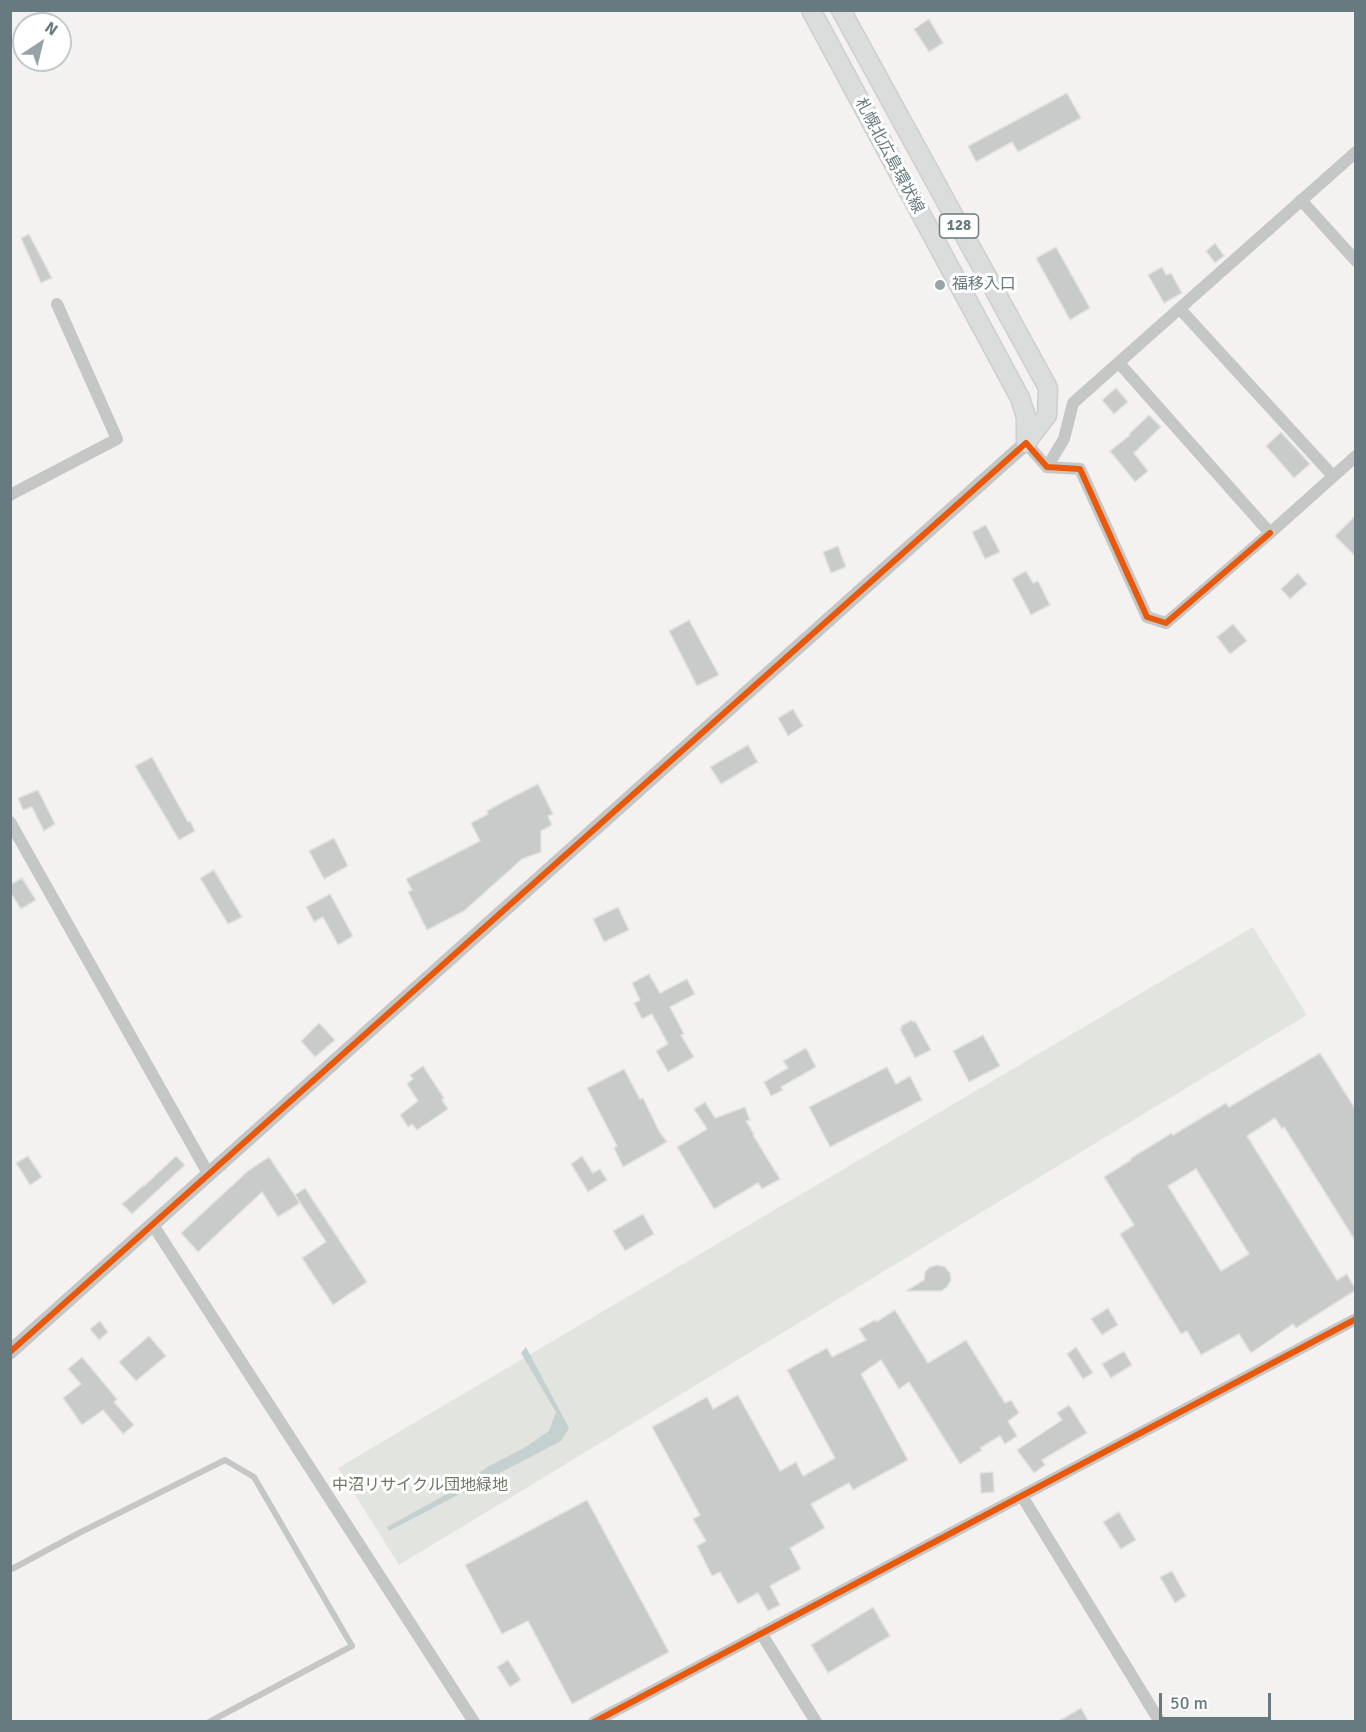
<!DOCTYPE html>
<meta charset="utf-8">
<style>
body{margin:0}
#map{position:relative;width:1366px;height:1732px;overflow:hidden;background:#f3f2f1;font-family:Signika,sans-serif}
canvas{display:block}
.frame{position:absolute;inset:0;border:12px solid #667a7f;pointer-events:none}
.north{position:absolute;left:12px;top:12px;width:60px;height:60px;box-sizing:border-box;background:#fff;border:2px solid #c2cacc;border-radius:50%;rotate:35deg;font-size:16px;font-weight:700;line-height:24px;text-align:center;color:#667a7f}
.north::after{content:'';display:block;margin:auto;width:21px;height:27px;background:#97a4a7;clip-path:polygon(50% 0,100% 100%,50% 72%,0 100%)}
.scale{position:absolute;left:1159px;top:1693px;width:112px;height:27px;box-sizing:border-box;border:3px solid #667a7f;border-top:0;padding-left:8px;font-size:18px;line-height:21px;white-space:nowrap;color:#667a7f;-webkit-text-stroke:4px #fff;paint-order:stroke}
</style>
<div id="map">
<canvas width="1366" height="1732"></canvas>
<div class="frame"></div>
<div class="north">N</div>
<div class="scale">50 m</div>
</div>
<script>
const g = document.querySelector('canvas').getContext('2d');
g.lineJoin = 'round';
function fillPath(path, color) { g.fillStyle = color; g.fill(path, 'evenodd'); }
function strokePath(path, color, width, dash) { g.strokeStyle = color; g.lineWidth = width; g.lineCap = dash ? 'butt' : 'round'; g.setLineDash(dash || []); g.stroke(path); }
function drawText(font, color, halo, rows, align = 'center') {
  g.font = font + ' Signika,"Noto Sans JP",sans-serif'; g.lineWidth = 6; g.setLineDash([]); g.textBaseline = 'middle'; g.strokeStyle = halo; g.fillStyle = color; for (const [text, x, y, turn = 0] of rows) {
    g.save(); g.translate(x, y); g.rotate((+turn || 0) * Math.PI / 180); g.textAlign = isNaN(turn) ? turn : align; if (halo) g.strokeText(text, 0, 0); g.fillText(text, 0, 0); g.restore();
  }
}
fillPath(new Path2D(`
 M1253,927L1307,1015L399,1565L338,1468Z`), '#e2e4df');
fillPath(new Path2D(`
 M526,1347L569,1428L561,1441L389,1531L387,1527L454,1490L489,1466L524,1448L549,1431L556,1412L521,1353Z`), '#c5d0d0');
const building = new Path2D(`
 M929,19L943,43L929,52L914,29Z
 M1067,93L1081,118L1018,152L1012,142L976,162L968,146Z
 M29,234L52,278L41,283L21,238Z
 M1215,243L1224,256L1215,263L1206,251Z
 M1056,247L1090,308L1070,320L1036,258Z
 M1162,267L1166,275L1171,273L1182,293L1164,303L1148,275Z
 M1116,388L1128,402L1114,414L1102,400Z
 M1149,415L1161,427L1134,453L1148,471L1135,482L1110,451L1130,435L1129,434Z
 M1281,432L1310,464L1294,478L1266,446Z
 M1356,515V557L1335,536Z
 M986,525L1000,552L985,559L972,532Z
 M838,546L846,567L831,573L823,552Z
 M1026,571L1033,583L1038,581L1050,605L1031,615L1012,579Z
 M1298,573L1307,584L1290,599L1281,589Z
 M689,620L719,675L697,686L669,631Z
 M1233,624L1247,641L1230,654L1217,637Z
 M793,709L803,726L788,736L778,718Z
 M748,745L758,762L721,784L710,767Z
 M152,757L188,822L190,821L195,831L179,840L135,766Z
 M538,784L553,814L548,816L552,825L541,831V852L522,859L464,911L427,930L408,892L412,890L406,879L480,841L471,823L488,814L487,811L499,804Z
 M38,790L55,824L44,831L32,807L23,810L18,798Z
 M334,838L348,866L324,879L309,851Z
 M214,870L242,917L228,924L200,878Z
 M22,878L36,900L21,909L10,892V885Z
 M330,894L353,936L338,945L323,917L314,922L306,907Z
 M618,907L629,930L604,942L593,919Z
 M649,974L660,993L687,979L695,994L670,1007L684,1034L681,1035L694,1057L668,1072L656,1051L668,1044L652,1014L642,1019L634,1003L640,1000L632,983Z
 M912,1020L913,1022L915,1021L931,1050L915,1058L900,1029L902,1028L901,1026Z
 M319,1023L335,1040L315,1057L301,1041Z
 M983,1035L1000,1066L969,1082L953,1051Z
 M806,1048L816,1067L781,1087L783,1090L771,1096L764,1082L788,1068L783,1061Z
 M1320,1053L1356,1110V1242L1284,1127L1282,1129L1275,1118L1247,1136L1337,1280L1347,1274L1356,1290L1296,1328L1293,1324L1251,1353L1239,1334L1201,1355L1187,1331L1181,1334L1120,1234L1134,1225L1104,1177L1131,1160V1158L1172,1133L1173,1135L1226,1103L1229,1107ZM1196,1169L1249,1254L1221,1271L1168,1186Z
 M423,1066L444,1098L442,1100L448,1109L417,1130L412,1124L408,1127L400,1115L418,1101L407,1084L413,1079L410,1075Z
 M887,1067L896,1084L910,1076L922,1100L830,1147L809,1107Z
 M624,1069L640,1099L643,1098L659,1131L667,1142L623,1167L614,1148L617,1146L587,1088Z
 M705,1102L715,1118L745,1107L750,1120L746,1121L754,1134L753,1135L780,1179L762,1189L758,1183L714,1209L677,1147L707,1129L694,1109Z
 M28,1156L42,1177L30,1185L16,1163Z
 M176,1156L185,1165L132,1214L122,1204L144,1185V1186Z
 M582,1156L593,1173L600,1169L607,1180L588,1192L571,1164Z
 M269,1157L300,1203L278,1217L262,1192L198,1252L181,1233L248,1171Z
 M305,1188L367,1282L333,1305L302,1258L326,1242L295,1195Z
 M643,1214L654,1234L625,1251L613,1231Z
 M937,1265L945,1267L950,1273L951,1280L947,1287L941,1291H906L924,1280L925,1272L930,1267Z
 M1108,1308L1118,1325L1102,1335L1091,1319Z
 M895,1310L928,1363L966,1340L1005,1403L1011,1400L1019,1413L1008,1421L1017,1436L1005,1444L1000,1436L980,1448L982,1450L960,1464L909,1382L899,1389L881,1360L861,1374L908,1460L853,1490L849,1483L811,1504L825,1528L790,1548L801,1569L770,1586L780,1605L768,1611L758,1593L738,1604L720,1572L712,1576L697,1546L706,1541L693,1519L700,1515L652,1427L707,1397L713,1409L738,1395L780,1471L796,1462L803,1476L835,1458L787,1370L827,1348L832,1357L866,1340L859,1329L875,1320L876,1322Z
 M100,1321L108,1332L99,1340L90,1329Z
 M149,1336L166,1356L136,1381L119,1362Z
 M1076,1347L1093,1373L1083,1379L1067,1354Z
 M1124,1351L1132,1365L1111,1378L1102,1364Z
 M82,1357L117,1399L114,1402L134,1425L123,1434L103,1410L82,1425L63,1398L81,1384L68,1369Z
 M1069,1405L1087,1433L1042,1460L1045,1465L1034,1473L1017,1450L1062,1420L1057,1413Z
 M993,1472L994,1492L981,1493L980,1473Z
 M587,1500L669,1652L572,1704L528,1621L502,1634L465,1565Z
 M1119,1512L1136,1540L1121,1549L1103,1522Z
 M1172,1571L1186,1596L1175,1603L1160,1577Z
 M873,1607L890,1636L828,1673L811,1645Z
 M508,1660L521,1680L510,1687L497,1667Z
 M1081,1708L1089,1722H1057Z`);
fillPath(building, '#c9caca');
strokePath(building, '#e2e2e1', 1.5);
const primary = new Path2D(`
 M811,10L1020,398L1026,417V443
 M841,10L1047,386L1048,389L1047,415L1026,443`);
strokePath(primary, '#cecfce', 21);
strokePath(new Path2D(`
 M10,1570L79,1533L225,1460L254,1477L352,1646L209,1722`), '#c5c7c7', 6);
strokePath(new Path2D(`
 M1301,200L1356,261
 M1180,309L1333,476
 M1119,363L1270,533L1356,456
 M1026,443L1047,467L1080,469L1147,617L1166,623L1270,533
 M1047,467L1064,439L1073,403L1356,152
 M10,495L117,439L57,304
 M10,822L209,1175
 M153,1225L474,1722
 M1022,1496L1160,1722
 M761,1633L816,1722
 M594,1722L1356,1319`), '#c5c7c7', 12);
strokePath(new Path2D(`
 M10,1352L1026,443`), '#c5c7c7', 15);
strokePath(primary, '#dbdddd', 18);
strokePath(new Path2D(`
 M10,1352L1026,443L1047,467L1080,469L1147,617L1166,623L1270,533
 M594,1722L1356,1319`), '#e8590c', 6);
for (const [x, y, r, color] of [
 [940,285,6,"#97a4a7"]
]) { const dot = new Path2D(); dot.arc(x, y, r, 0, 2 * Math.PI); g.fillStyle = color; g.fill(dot); strokePath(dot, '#fff', 2); }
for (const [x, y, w] of [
 [959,226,39]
]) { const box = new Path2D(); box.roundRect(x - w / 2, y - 12, w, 24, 4.5); g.fillStyle = '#fff'; g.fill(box); strokePath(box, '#667a7f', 1.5); }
drawText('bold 15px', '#667a7f', null, [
 ["128",959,226]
]);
drawText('16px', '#667a7f', '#fff', [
 ["札幌北広島環状線",889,156,62]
]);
drawText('16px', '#667a7f', '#fff', [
 ["福移入口",952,285]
], 'left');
drawText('16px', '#6c7764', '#fff', [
 ["中沼リサイクル団地緑地",420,1486]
]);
</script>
